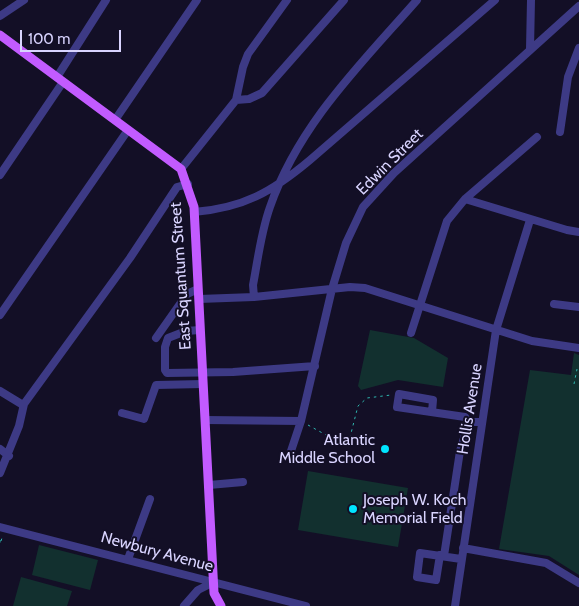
<!DOCTYPE html>
<style>
body{margin:0}
#map{position:relative;width:579px;height:606px;overflow:hidden;background:#130f26;font-family:Cabin,sans-serif}
canvas{display:block}
.scale{position:absolute;left:20px;top:30px;width:101px;height:22px;box-sizing:border-box;border:2px solid #d9d4ff;border-top:0;padding-left:6px;font-size:15px;line-height:18px;white-space:nowrap;color:#d9d4ff;-webkit-text-stroke:4px #130f26;paint-order:stroke}
</style>
<div id="map">
<canvas width="579" height="606"></canvas>
<div class="scale">100 m</div>
</div>
<script>
const g = document.querySelector('canvas').getContext('2d');
g.lineJoin = 'round';
function fillPath(path, color) { g.fillStyle = color; g.fill(path, 'evenodd'); }
function strokePath(path, color, width, dash) { g.strokeStyle = color; g.lineWidth = width; g.lineCap = dash ? 'butt' : 'round'; g.setLineDash(dash || []); g.stroke(path); }
function drawText(font, color, halo, rows, align = 'center') {
  g.font = font + ' Cabin,sans-serif'; g.lineWidth = 4; g.setLineDash([]); g.textBaseline = 'middle'; g.strokeStyle = halo; g.fillStyle = color; for (const [text, x, y, turn = 0] of rows) {
    g.save(); g.translate(x, y); g.rotate((+turn || 0) * Math.PI / 180); g.textAlign = isNaN(turn) ? turn : align; if (halo) g.strokeText(text, 0, 0); g.fillText(text, 0, 0); g.restore();
  }
}
fillPath(new Path2D(`
 M370,330L414,338L448,358L443,387L398,380L361,390L358,386Z
 M574,353L579,355V575L549,556L499,549L530,370L571,375Z
 M308,471L408,488L398,547L298,530Z
 M39,545L98,560L90,590L32,575Z
 M21,577L72,591L67,606H13Z`), '#12302f');
strokePath(new Path2D(`
 M574,384L577,369
 M308,425L335,440L348,445L358,406L367,398L391,395
 M0,540V546
 M1,541L3,535`), '#2fb8b0', 1, [2.5, 4]);
strokePath(new Path2D(`
 M0,16L24,0
 M530,49L531,0
 M57,77L106,0
 M236,100L249,99L262,93L344,0
 M115,120L197,0
 M560,132L568,77L579,48
 M181,169L236,100L243,67L248,54L287,0
 M0,175L63,82
 M465,199L567,230L579,232
 M194,212C243,208 272,192 310,160L495,0
 M254,297L253,285C258,259 261,232 270,207C299,124 361,64 417,0
 M199,299L254,297L350,287L365,288L532,341L579,348
 M554,304L579,307
 M0,315L128,130
 M200,330L186,331L168,338L165,347V370L167,373L233,372L315,366
 M411,333L447,221L465,199L537,137
 M156,338L187,294L198,289
 M0,391L23,405
 M432,412L433,400L399,394L397,407L465,417L469,422H482
 M122,413L144,419L156,385L203,384
 M205,420L301,421
 M0,449L9,456
 M291,451L301,421L332,289L346,243L363,207L394,173L579,6
 M0,473L19,426L24,404L130,258L177,187L188,184
 M209,485L243,482
 M0,527L306,606
 M463,548L546,563L579,583
 M440,555L436,580L417,577L420,553L461,559
 M444,556L460,451L469,422
 M128,559L150,499
 M184,606L198,590L214,582
 M455,606L496,330L530,220`), '#3d3a85', 8);
strokePath(new Path2D(`
 M0,35L181,169L194,207L214,593L221,606`), '#c25bff', 9);
for (const [x, y, r, color] of [
 [385,449,5,"#00e5ff"],
 [353,509,5,"#00e5ff"]
]) { const dot = new Path2D(); dot.arc(x, y, r, 0, 2 * Math.PI); g.fillStyle = color; g.fill(dot); strokePath(dot, '#130f26', 2); }
drawText('16px', '#d9d4ff', '#130f26', [
 ["Edwin Street",390,162,-45],
 ["East Squantum Street",181,276,-94],
 ["Hollis Avenue",470,409,-81],
 ["Newbury Avenue",157,552,15]
]);
drawText('16px', '#d9d4ff', '#130f26', [
 ["Atlantic",375,440],
 ["Middle School",375,458],
 ["Joseph W. Koch",363,500,"left"],
 ["Memorial Field",363,518,"left"]
], 'right');
</script>
